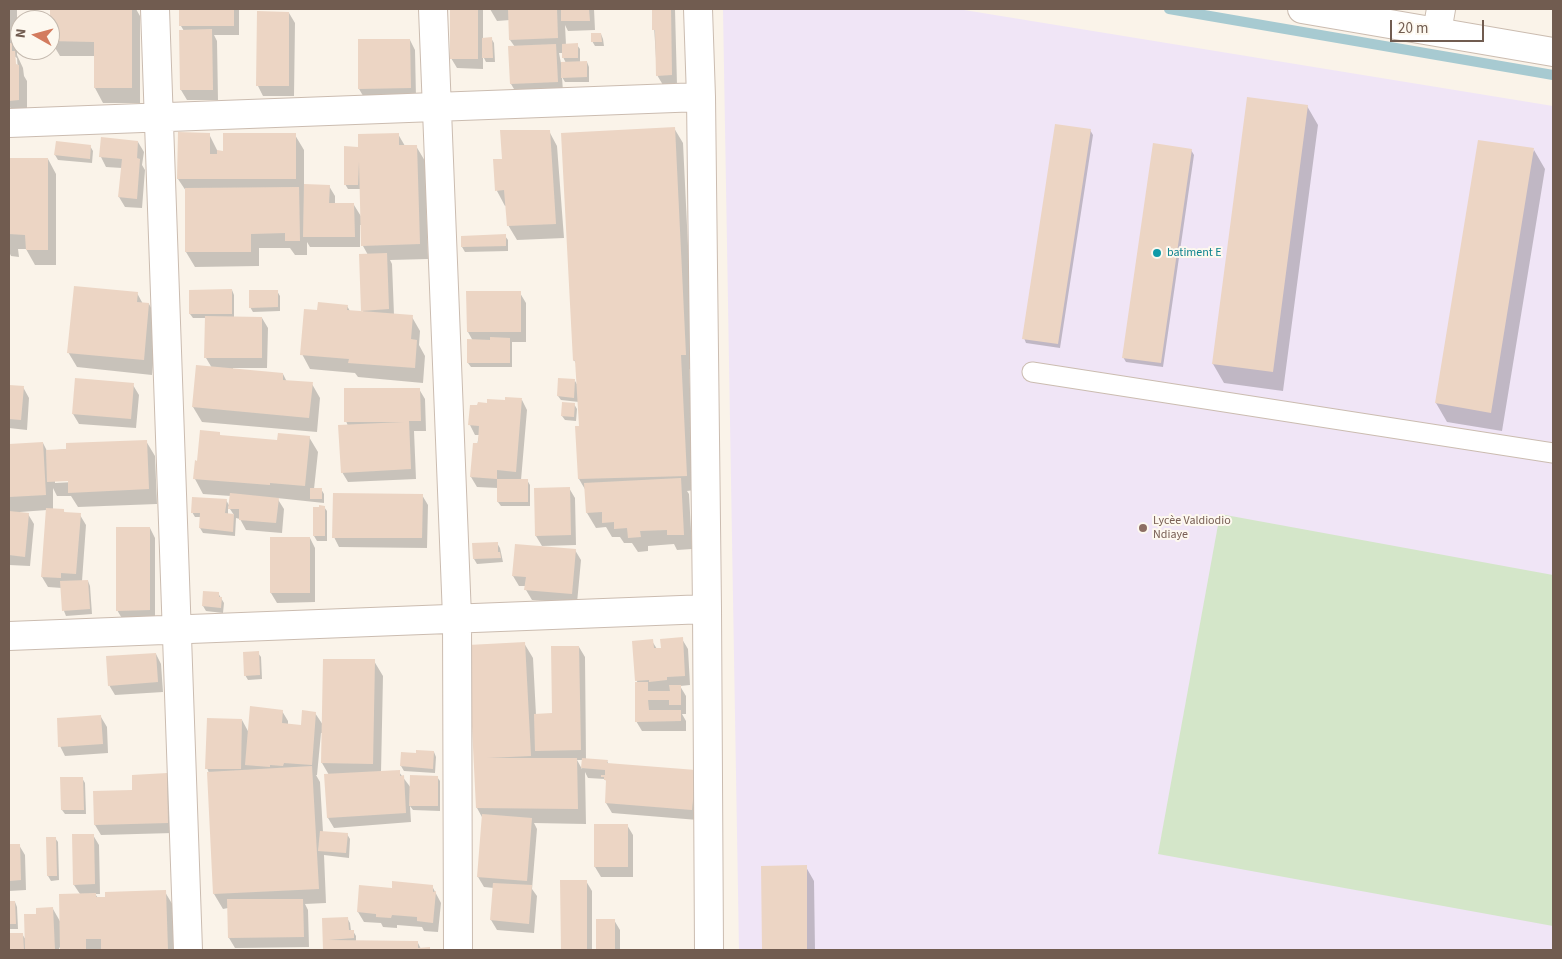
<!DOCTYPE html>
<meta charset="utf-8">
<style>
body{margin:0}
#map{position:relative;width:1562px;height:959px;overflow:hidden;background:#faf3e9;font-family:"Source Sans 3",sans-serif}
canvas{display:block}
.frame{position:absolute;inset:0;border:10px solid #715c50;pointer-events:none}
.north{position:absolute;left:10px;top:10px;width:50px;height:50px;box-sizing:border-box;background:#fdf8ef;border:1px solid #c5baaf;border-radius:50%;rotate:277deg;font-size:14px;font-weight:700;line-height:20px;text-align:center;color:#715c50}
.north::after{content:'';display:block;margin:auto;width:18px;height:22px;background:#d37b5e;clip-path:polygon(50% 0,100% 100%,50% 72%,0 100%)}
.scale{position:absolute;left:1390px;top:20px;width:94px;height:22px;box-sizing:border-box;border:2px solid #715c50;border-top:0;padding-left:6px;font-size:15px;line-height:18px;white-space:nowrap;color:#715c50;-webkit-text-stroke:4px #fdf8ef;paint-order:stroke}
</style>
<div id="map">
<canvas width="1562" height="959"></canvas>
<div class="frame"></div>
<div class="north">N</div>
<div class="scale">20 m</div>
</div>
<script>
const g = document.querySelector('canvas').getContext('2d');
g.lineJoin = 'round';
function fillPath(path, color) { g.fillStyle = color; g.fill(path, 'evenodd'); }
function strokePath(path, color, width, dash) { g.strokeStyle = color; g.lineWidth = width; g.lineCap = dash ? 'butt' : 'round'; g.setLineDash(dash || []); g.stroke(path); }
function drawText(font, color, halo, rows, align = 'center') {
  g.font = font + ' "Source Sans 3",sans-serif'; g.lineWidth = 4; g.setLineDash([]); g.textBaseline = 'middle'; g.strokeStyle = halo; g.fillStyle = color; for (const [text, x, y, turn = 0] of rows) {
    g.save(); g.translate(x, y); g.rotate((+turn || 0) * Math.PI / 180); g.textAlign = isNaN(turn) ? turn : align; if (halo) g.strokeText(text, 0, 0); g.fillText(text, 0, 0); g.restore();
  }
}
fillPath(new Path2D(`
 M723,9H958L1553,106V950H739Z`), '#f0e5f6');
fillPath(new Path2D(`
 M1220,514L1553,575V926L1158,854Z`), '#d4e6c9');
fillPath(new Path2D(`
 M9,9H17V55L23,68L24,76L27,81V115H14L9,105ZM14,56L17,58L18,70L16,71Z
 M52,9H136L140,16V103H103L95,88V56H60L51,41Z
 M180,9H239V35H214L217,41L218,100H187L181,90V31H184L181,26Z
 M345,9H400V10Z
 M451,9H483V39L491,38L494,43L495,62H486L483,56V69L457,68L451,58Z
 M490,9H594L595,30L568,31L565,25L566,45H577L580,49V62H587L589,67V82H565L562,77L563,92L517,94L511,84L509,48L515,47L510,40V20L497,21ZM559,53H563V57L566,63H561Z
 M653,9H675L677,85H663L657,75Z
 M289,13L295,23L294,96H263L258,86Z
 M601,34L603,39L604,46H595L592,41Z
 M410,40L415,50L416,98L365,99L359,89Z
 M1307,106L1318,125L1283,391L1224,383L1213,364Z
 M674,128L683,143L694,369H689L695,490L687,491L689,494L692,549L677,550L674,544L648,546V551L638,552L632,543H624L620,537H612L606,527L596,528L587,513L586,491L579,479L577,428L580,427L579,402L561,400L558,396L575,381L578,386L577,365L574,360Z
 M1090,130L1093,135L1060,348L1026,343L1024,338Z
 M549,131L557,146L564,238L517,240L508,225L507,205L505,206L497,191L503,160Z
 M209,134L218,152H224L295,135L304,150V186H329L335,196V204L354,205L362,218L361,189H348L345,184L360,148L398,134L405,146H416L425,161L428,259L390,260L392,264L394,315L412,317L420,331L419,345L425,356L423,383L358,377L355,373L310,369L302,354L318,312L347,306L350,311L364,313L362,310L368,255L363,246L362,225H360V247H310L307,242V255H295L290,248H259V266L195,267L186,252V191L178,179Z
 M138,142L144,152L142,165L145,170L142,208L125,207L119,197L122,168L106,167L101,157Z
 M90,146L93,151L92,163L58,160L55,155Z
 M1191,150L1194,155L1163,367L1126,362L1123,357Z
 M1534,150L1545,169L1502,431L1447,422L1436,403Z
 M9,159H48L56,174V265H35L26,249H18L19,257L11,256L9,252Z
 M505,236L508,240V251L465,252L462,247Z
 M232,290L234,295V318H262L268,328L267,368H233V370L283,374L287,382L312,384L320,398L317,432L202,422L193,407L197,367L212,368L206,358V318H193L190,314Z
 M277,291L280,296V311L253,312L250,307Z
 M137,293L143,304H149L157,319L152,375L77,367L68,352Z
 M520,293L526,303V342H512V367H471L468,363L473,341L468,332Z
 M133,385L139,395L136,428L79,424L73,414Z
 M9,386L23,387L29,398L27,430L9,428Z
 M419,389L425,399L426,431H414L416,479L348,482L342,472L348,426L346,421Z
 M522,400L527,410L521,480H527L530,485V506H501L498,502V488L477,487L471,477L479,435H475L470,425L488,404Z
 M574,404L577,409L576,421L565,420L562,416Z
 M219,433L221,437L278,442L309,437L318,452L314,489H321L324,494V503L277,498L284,509L282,533L246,530L240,519L236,518L235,536L203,533L200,528L201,517H195L192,512L226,500L230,507L231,496L203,494L195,479L198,462ZM228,506L234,515L228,514Z
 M146,441L155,456L157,504L78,507L71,496H57L53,488V509L63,510L65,513L80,515L86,525L82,581H88L90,586L92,614L66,616L64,611L62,588L48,587L42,577L47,510L20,512V513L28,514L34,524L30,566L9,565V445L43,443L47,451ZM74,479V482L55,483V480Z
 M569,488L575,498L576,545L542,546L536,536Z
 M422,495L428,505L427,548L339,547L334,537Z
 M324,507L327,511V541H317L314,536Z
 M150,528L155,538V620H123L117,610Z
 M310,538L315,548V602L277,603L271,593Z
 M497,543L500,548L503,562L477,564L474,559L473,544Z
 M575,550L581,560L577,603L532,600L526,590V586H519L513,576Z
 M204,592L218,593L224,603L223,613L206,611L203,606Z
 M682,639L688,649L690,685L680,686L686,696V714H682L686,721V731H642L636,721L638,683L636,680L652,641L657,649H662Z
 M524,643L533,658L536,715H553L579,647L585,657L586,760L607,761L609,765L695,772L698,820L612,813L606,803L607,783L605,779L588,778L585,772L586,824L534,823L537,829L532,889L537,896L534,933L497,930L491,920L494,888L484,887L478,877L483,819L477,808L469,646ZM577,760H583L582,769Z
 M258,653L261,657L262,679L248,680L245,675Z
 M156,654L161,664L163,692L115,695L109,685Z
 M374,661L383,676L381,773L399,772L411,788L437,777L440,781V811L413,810L410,806L411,822L334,828L328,818L329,775L322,763L323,733H321L317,775H316L320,782L323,832L347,834L350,839L349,858L324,855L326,903L305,904L308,910L309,947L235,948L229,938L228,908L223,909L214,894L209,773L207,768L242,720L249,733L282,711L288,721V725L302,726L315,713L323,725Z
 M101,717L107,727L108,753L65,756L60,746Z
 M434,752L436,757L435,773L404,771L401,766L417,754Z
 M166,775L172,785L173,833L101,835L95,825L94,793L133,791Z
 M82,778L85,783L86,814H65L62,810Z
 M627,825L633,835V877H601L595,867V826Z
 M93,835L99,845L100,894H95L98,898L165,892L174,907L175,950H61L59,947V950H9V934H22L26,940L37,916L53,909L61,923L80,894L74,885Z
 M55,838L58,842L59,880L51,881L48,876Z
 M19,845L25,855L26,890L9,891V846Z
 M763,867H806L814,881L815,950H764Z
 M561,881H586L592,891V950H562Z
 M432,886L441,903L438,932L424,931L422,927L397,925V928L383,927L381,923L364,922L358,912L393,889Z
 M15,902L17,907L18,929H9V903Z
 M347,918L350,923L351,931H353L356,936V942L418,943L421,949L429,948L430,950H324V940Z
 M598,920H614L620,930V950H598Z`), '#0003');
strokePath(new Path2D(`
 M1169,9L1553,75`), '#a7cad1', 10);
fillPath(new Path2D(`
 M50,9H132V88H94V42L50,41Z
 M179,9H234V26H179Z
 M450,9H478V59H450Z
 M508,9H557L558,38L509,40Z
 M561,9H589L590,21H561Z
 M652,9H671L672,75L656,76L655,30H652Z
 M257,11L289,12V86H256Z
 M212,29L213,90H180L179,30Z
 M591,33H601L602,42H591Z
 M492,37L493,58H482V38Z
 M358,39H410L411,88L358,89Z
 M9,43H12V51H15L16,64L19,65V100L9,101Z
 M578,43V58H562V44Z
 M556,44L558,82L510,84L508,46Z
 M587,61V77L561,78V62Z
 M1247,97L1308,105L1273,372L1212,364Z
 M1055,124L1091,129L1058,344L1022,339Z
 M675,127L686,355H681L687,476L578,479L575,426H579L575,360L573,361L561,133Z
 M500,130H550L556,224L507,226L504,190L495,191L493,159H502Z
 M178,132L210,133V154H217V150L223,151V133H296V179H177Z
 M399,133V145H417L420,244L361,246L359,161L358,185H344V146L358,147V134Z
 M101,137L138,141L137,158L140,159L137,199L118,197L122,159L99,157Z
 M1478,140L1534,148L1491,413L1435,403Z
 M56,141L91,145L90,159L54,155Z
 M1153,143L1192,149L1161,363L1122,358Z
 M9,158H48V250H26L25,235L9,234Z
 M304,184L330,185L329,203H354L355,237H303Z
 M299,187L300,241H285V233L251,234V252H185V188Z
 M506,234V246L461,247V236Z
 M387,253L389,309L361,311L359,254Z
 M74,286L138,292L137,302L149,303L144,360L67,353Z
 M232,289V314H189V290Z
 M249,290H278V307L249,308Z
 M466,291H521V332H467Z
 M318,302L348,305L347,310L413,315L411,339L417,340L415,368L348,363L349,359L300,355L304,309L317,310Z
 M205,316L262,317V358H204Z
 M490,337L510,338V363H467V339L490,340Z
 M196,365L283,373V380L313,382L309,418L192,407Z
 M75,378L134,383L131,419L72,414Z
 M558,378L575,379L574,398L557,396Z
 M9,385L24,386L21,420L9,419Z
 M344,388H420L421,421H409L411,469L341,473L338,425L404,422H344Z
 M505,397L522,398L516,472L497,470V479L470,477L473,443H478L479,426L468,425L470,405H477L478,402L487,403V399L505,400Z
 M562,402L575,403L574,417L561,416Z
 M200,430L220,432V435L277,440L278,433L310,436L305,486L270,483V485L193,479L195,460L197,461Z
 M147,440L149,489L68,493V481L47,482L46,450L66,449V443Z
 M43,442L46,495L9,497V444Z
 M681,478L684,535H667V530L640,531L641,537L628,538L627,528L614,529V522L602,523V512L586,513L584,483Z
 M497,479H528V502H497Z
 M570,487L571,535L535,536L534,488Z
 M310,488H322V499H310Z
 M230,493L279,498L276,523L239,520V509H228Z
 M333,493L423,494L422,538H332Z
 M192,497L227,499L225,513L234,514L233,532L199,528L200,513H191Z
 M319,505L325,506V536H313V507H319Z
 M46,508L64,509V512L81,513L76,574L61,573V578L41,577Z
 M9,511L29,513L25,557L9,555Z
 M116,527H150V610L116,611Z
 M270,537H310V593H270Z
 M498,542V552H500L501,558L473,559L472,543Z
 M515,544L576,549L572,594L524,590L526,577L512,576Z
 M88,580L90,609L62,611L60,581Z
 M203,591L219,592V597H222L221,608L202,606Z
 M683,637L685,676L667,677V680L649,682V680L635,681L632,641L653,639L654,648H661L660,639Z
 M525,642L531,756L487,758H577L578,809L476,808L468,645Z
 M551,646H579L581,750L535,751L534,714L552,713Z
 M259,651L260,675L244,676L243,652Z
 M156,653L158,682L108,686L106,656Z
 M323,659H375L373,764L321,763Z
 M635,682H648V691H670L669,685H681V705H669V700H648L649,710H681V721L635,722Z
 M250,706L283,710L282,723L301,725L302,710L316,712L312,765L284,763L283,766L270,765V767L245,765Z
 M101,715L103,744L58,747L57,718Z
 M207,718L242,719L241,769H205Z
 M416,750L434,751L433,769L400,766L401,752L416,753Z
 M582,758L608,760L607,763L696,770L692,810L605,803L606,780H604V777H601V775H605V770L581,768Z
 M312,766L319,889L213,894L207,772Z
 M400,770V776L404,775L406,813L327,818L324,774Z
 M167,773L168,823L94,825L93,791L132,790V775Z
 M410,775L438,776V806H409Z
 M60,777H83L84,810H61Z
 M482,814L532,818L527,881L477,877Z
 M594,824H628V867H594Z
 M320,831L348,833L346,853L318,851Z
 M72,834H94L95,884L73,885Z
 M46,837H56L57,876H47Z
 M9,844H20L21,880L9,881Z
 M807,865V950H762L761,866Z
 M560,880H587V950H561Z
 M392,881L433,885V892L436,891L433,923L417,921V917L392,915L391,918L376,917V914L357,912L359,885L392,888Z
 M493,883L532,885L529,924L490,920Z
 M166,890L168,950H101V939H86V950H60L59,894L96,893V897H105V892Z
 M227,899H303L304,937L228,938Z
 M9,901H15L16,924H9Z
 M53,907L55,950H25L24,914H36V908Z
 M348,917L349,930H354V938L328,940L418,941V948L430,947V950H323L322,918Z
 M596,919H615V950H596Z
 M9,933H23L24,950H9Z`), '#ecd5c4');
const service = new Path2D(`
 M1032,372L1553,453`);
const minor = new Path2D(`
 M155,9L188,950
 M433,9L457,617L458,950
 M698,9L701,97L707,609L709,950
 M1302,9L1553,52
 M1437,32L1441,9
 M9,123L701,97
 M9,636L707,609`);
strokePath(service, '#cbbcb0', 21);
strokePath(minor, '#cbbcb0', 30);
strokePath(service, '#fff', 19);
strokePath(minor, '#fff', 28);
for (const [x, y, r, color] of [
 [1157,253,5,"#0f9aa8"],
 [1143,528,5,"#8d6e63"]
]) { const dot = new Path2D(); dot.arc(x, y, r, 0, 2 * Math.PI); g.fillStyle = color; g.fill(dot); strokePath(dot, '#fdf8ef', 2); }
drawText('12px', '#0d838f', '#fdf8ef', [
 ["batiment E",1167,253]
], 'left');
drawText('12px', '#785e54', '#fdf8ef', [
 ["Lycèe Valdiodio",1153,521],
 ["Ndiaye",1153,535]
], 'left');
</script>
